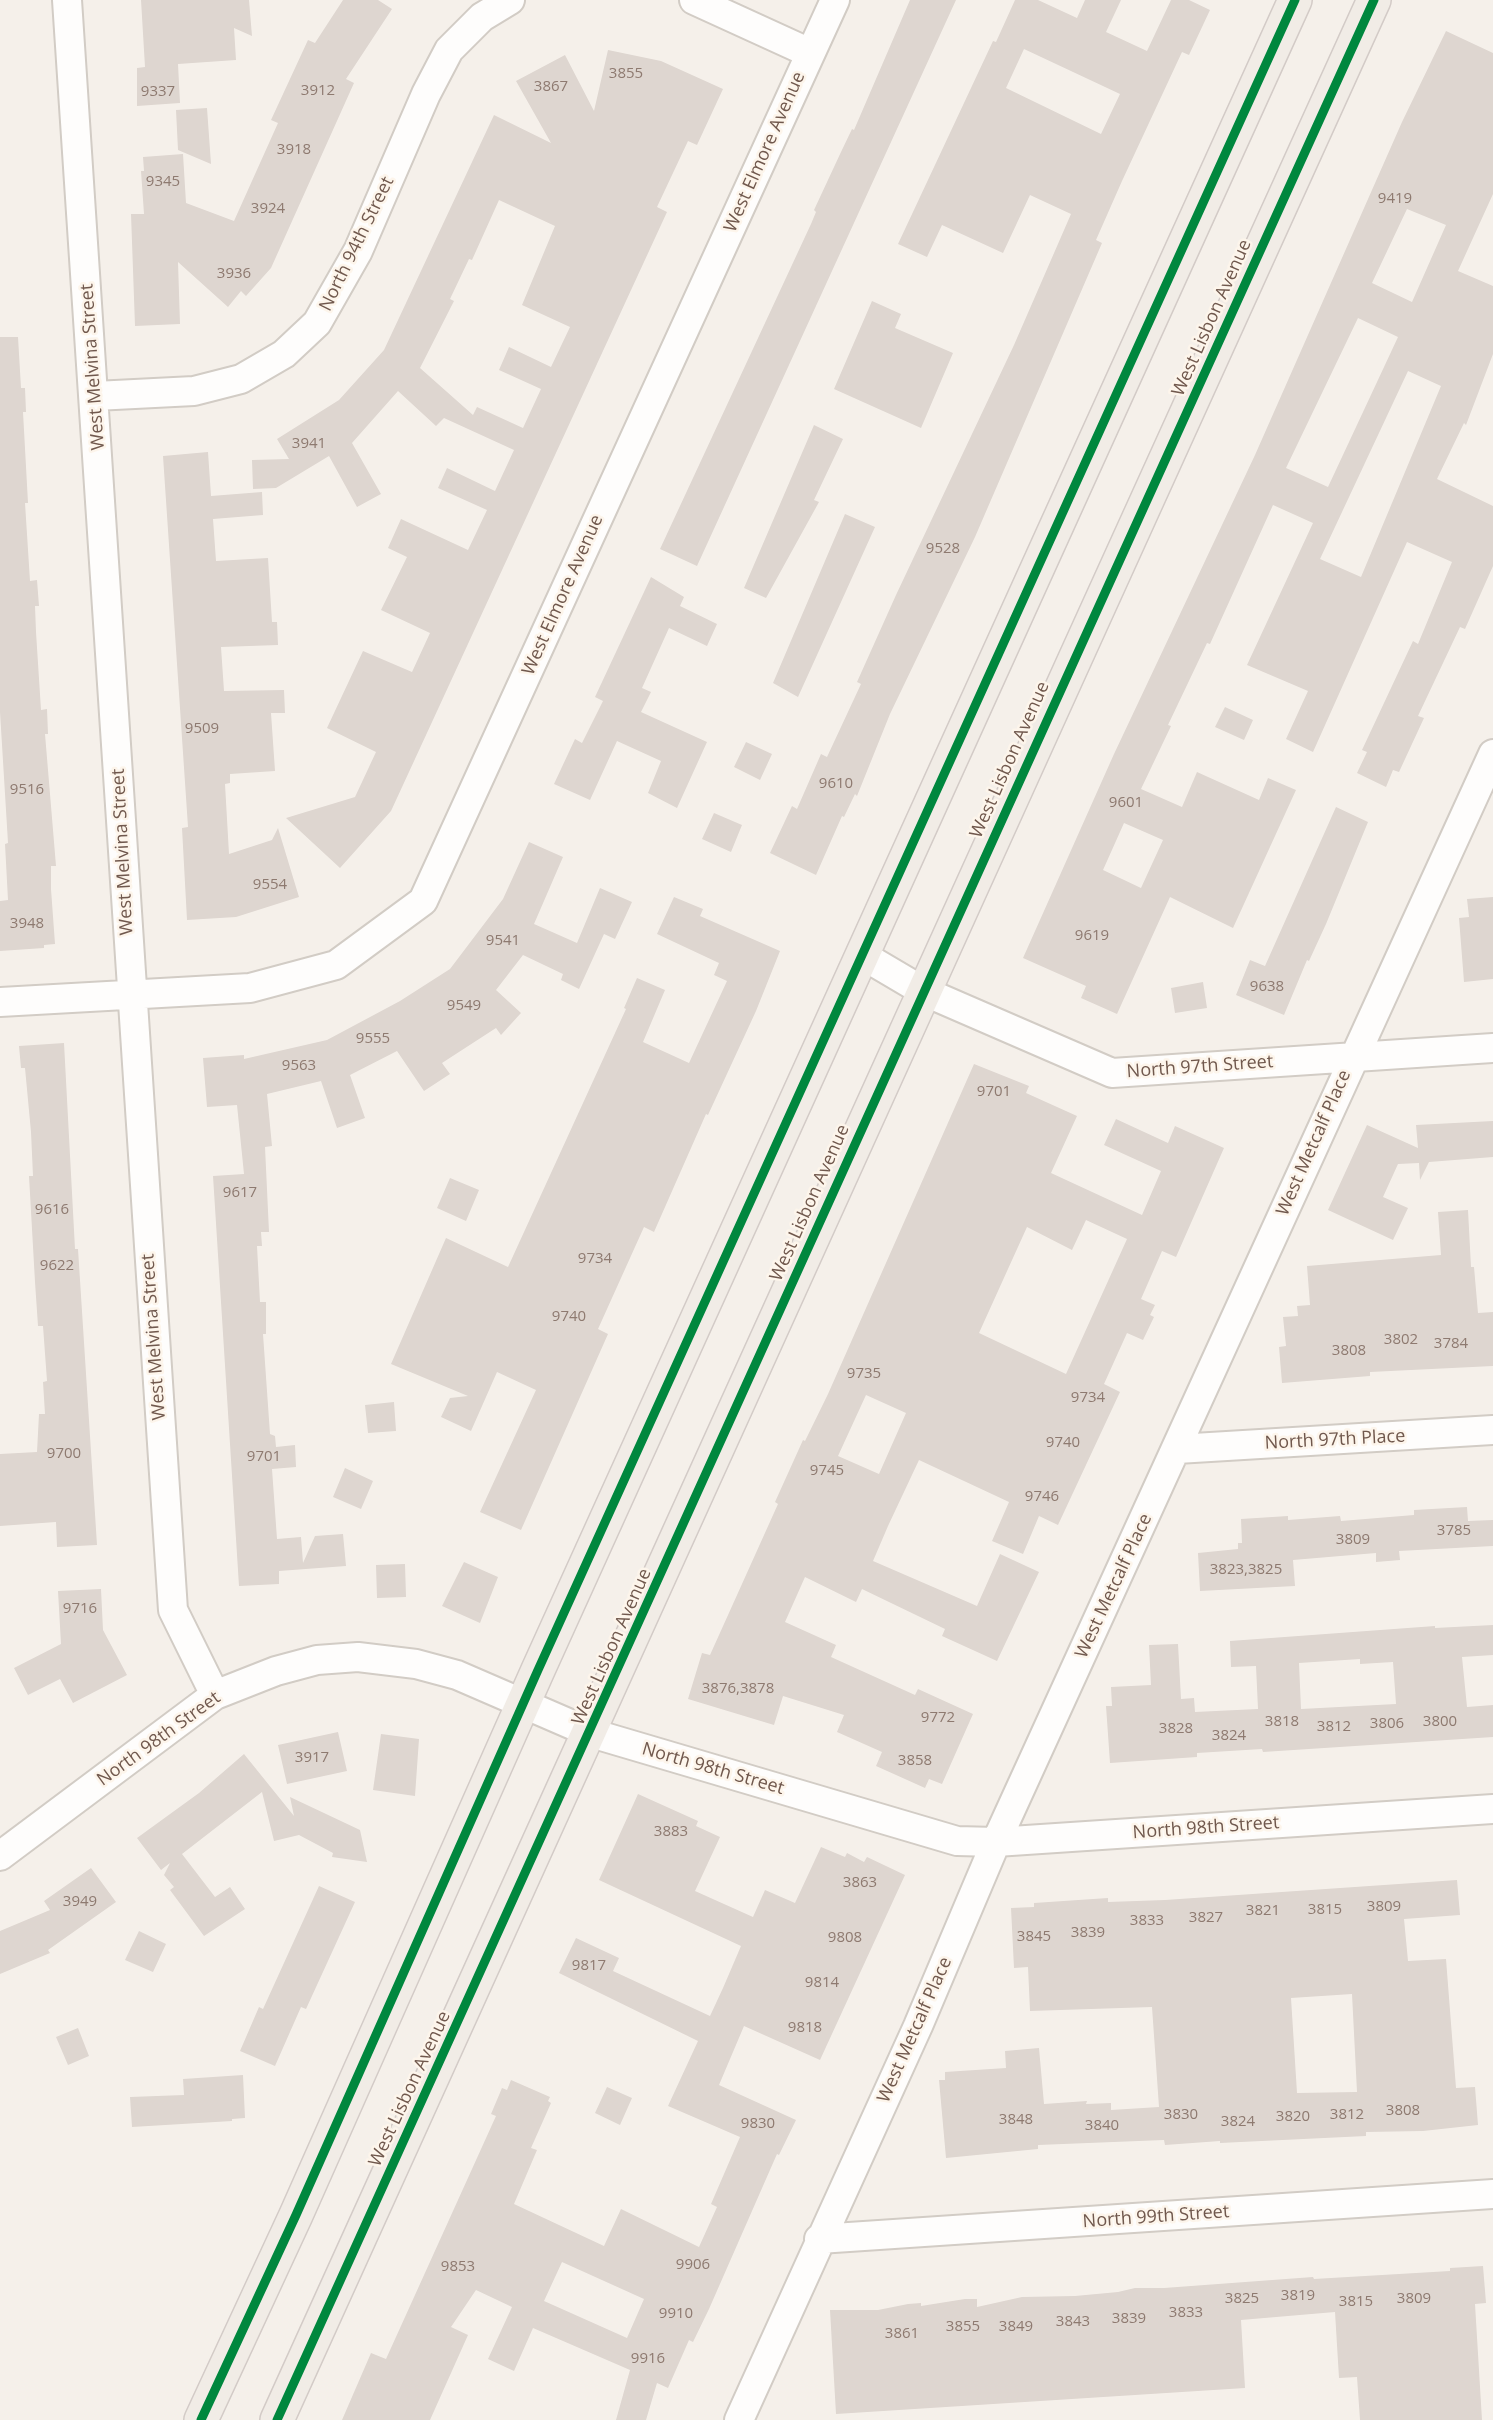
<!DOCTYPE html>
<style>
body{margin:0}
canvas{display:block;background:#f5f0ea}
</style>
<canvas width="1493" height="2420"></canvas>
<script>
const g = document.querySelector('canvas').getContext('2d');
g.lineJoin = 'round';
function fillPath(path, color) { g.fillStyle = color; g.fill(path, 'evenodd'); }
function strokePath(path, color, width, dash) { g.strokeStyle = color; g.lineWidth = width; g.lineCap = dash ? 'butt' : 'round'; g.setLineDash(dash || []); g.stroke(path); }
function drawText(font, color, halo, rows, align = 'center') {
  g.font = font + ' "Open Sans",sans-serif'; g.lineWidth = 5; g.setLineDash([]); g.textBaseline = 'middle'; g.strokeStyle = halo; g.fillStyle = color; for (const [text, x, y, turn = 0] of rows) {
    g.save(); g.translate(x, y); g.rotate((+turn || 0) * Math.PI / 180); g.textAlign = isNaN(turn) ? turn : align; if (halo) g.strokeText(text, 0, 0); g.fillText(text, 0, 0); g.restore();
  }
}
fillPath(new Path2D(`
 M141,0H249L252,36L234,28L236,60L178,64L180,103L137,106V68L145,67Z
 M343,0H378L392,9L346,79L354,83L271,268L246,296L241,291L228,307L178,262L180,324L135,326L131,214H144L141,171H144L143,157L183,154L186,203L234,221L278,123L271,120L308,40L315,43Z
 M910,0H956L697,566L660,549L811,224L816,212L814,210L841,152L852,129L854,130Z
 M1015,0H1038L1077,18L1085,0H1121L1106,32L1147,51L1171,0H1189L1210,10L1189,55L1182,52L1122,181L1096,240L1102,243L975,537L890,714L857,796L855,794L844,817L842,816L816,875L770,853L792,806L797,809L821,754L827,757L861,684L857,682L896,595L1014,345L1071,214L1030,195L1003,253L942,225L927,257L898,244L993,41L996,42ZM1024,49L1120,94L1101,134L1006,88Z
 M1446,31L1493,53V194L1458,271L1493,286V354L1466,425L1464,423L1437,479L1493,506V566L1465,629L1460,627L1418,716L1424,718L1399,772L1393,770L1386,787L1357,773L1367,752L1362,750L1413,641L1418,644L1452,562L1407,542L1313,752L1286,739L1308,691L1247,665L1313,523L1273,505L1210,644L1207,643L1168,725L1171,726L1141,789L1182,807L1197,772L1259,800L1268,778L1296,790L1233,928L1170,897L1117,1014L1081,998L1086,986L1023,958L1114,754L1255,455L1402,122ZM1407,209L1446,225L1412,302L1372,283ZM1358,318L1398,337L1328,487L1286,468ZM1408,371L1441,386L1361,577L1320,559ZM1124,823L1163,840L1141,888L1103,870Z
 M608,50L661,61L723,89L697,145L688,141L657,207L667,212L391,811L340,868L286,818L355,797L376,752L327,728L363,651L412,672L430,633L381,610L407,557L388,548L401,519L468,550L487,510L438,488L447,468L495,491L514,450L444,418L436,426L398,391L352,443L381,494L357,507L329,456L276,488L253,489L252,460L289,459L277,439L339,400L384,350L494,115L551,143L516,81L565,55L594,111ZM499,200L555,226L522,305L570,327L551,367L509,347L499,370L541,389L523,428L477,407L473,415L420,368L454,301L450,299L469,259L472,260Z
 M207,108L211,164L178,150L176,110Z
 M872,301L901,314L895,328L953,353L921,428L834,389Z
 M0,337H18L21,388H25L26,412H23L28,503H25L30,581L37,580L39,606H35L36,632L41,710L47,709L48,734H45L56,866H51V889L55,944L44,945V948L0,951V901L8,900L5,844L8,843L0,712Z
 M814,425L843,439L814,500L819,502L766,598L744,588Z
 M208,452L211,496L262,492L263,515L213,519L216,561L268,558L272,622H277L278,645L221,647L224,691L284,690L285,713H271L275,771L230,774V783L225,784L229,854L272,840L278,828L299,897L236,917L187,920L182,828L188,827L163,456Z
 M845,514L875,527L798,697L773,683Z
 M651,577L684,597L680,606L717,624L707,646L669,628L642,688L651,692L641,712L707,742L677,808L648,793L661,761L617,741L590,800L554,784L575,739L582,743L603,701L595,697Z
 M1225,707L1253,720L1244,740L1215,727Z
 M746,742L772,754L760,780L734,767Z
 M1336,807L1368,822L1326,924L1309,961L1307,960L1284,1015L1236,995L1250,960L1265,966Z
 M714,813L742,825L731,852L702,839Z
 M529,842L563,857L534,924L577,943L600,888L632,902L615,939L604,934L579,989L561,980L563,974L523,955L496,990L521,1013L501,1035L496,1028L442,1063L450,1074L424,1091L397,1051L350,1075L365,1118L337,1128L321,1081L267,1094L272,1146L265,1147L269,1232H261L262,1246H257L260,1302H266V1334H263L270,1434L275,1436L276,1447L295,1445L296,1467L272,1469L277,1539L301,1537L303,1563L315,1536L343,1534L346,1566L279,1571V1584L239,1586L213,1176L244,1174L237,1105L207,1107L203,1058L244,1055V1059L327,1040L400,1001L450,969L503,899Z
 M674,897L703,909L700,916L780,951L756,1011L708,1115L706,1114L654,1232L644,1227L598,1329L608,1334L521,1530L480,1512L536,1390L497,1372L471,1431L441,1417L450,1398L468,1396L391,1364L446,1238L508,1267L626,1009L624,1008L637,978L665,990L643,1042L689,1063L727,981L714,975L719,963L657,934Z
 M1493,897V979L1464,982L1459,918L1469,917L1467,899Z
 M1203,982L1207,1008L1175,1013L1171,988Z
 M64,1043L75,1249H78L97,1545L57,1547L56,1522L0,1526V1454L37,1452L39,1414H45L43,1382L47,1381L43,1326H38L35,1282L29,1176H33L31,1132L25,1068H21L19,1046Z
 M974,1064L1029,1086L1026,1093L1077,1116L1051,1173L1142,1215L1161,1171L1104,1145L1116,1119L1168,1143L1175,1126L1224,1148L1176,1257L1162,1251L1141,1299L1155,1305L1150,1315L1154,1317L1143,1340L1127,1333L1104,1384L1120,1392L1058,1525L1039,1516L1023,1554L992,1541L1009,1502L919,1460L888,1526L873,1561L977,1606L1000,1554L1039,1572L997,1661L942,1636L945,1629L862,1589L856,1602L805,1577L785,1622L836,1645L831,1657L915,1695L918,1689L973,1714L942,1784L929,1779L925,1788L876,1766L882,1752L837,1732L844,1715L783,1696L774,1725L688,1699L702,1653L710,1655L778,1504L775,1502L803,1440L805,1441L828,1394ZM1086,1220L1127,1239L1066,1374L979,1333L1027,1227L1072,1250ZM866,1395L906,1413L879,1474L838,1456Z
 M1493,1121V1157L1429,1162L1420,1180L1419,1163L1398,1164L1383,1197L1408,1208L1393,1240L1328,1210L1367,1125L1418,1148L1416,1125Z
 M450,1178L479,1190L466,1221L437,1208Z
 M1468,1210L1471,1267H1474L1478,1313L1493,1312V1366L1370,1372V1376L1282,1383L1279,1347L1286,1346L1283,1317L1298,1316L1297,1306L1310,1305L1307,1266L1441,1255L1438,1212Z
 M394,1402L396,1431L368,1433L365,1405Z
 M345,1468L373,1481L361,1509L333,1497Z
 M1467,1507L1468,1521L1493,1520V1546L1399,1551L1400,1560L1376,1562V1553L1293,1560L1295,1586L1200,1591L1198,1553L1238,1549V1543H1242L1241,1519L1288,1516V1520L1340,1516L1341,1521L1414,1515V1510Z
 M464,1562L498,1577L480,1623L442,1606Z
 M405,1564L406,1597L377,1598L376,1565Z
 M101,1589L103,1630L127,1675L73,1703L60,1679L28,1695L14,1668L61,1644L58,1591Z
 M1493,1625V1655L1462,1657L1467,1707L1493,1705V1737L1263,1752L1262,1749L1197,1753V1757L1110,1763L1106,1706H1112L1111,1687L1151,1685L1149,1645L1178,1644L1181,1699L1194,1698L1195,1712L1258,1709L1256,1666L1231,1667L1230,1641L1435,1626V1628ZM1360,1659V1664L1393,1662L1396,1704L1301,1709L1299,1663Z
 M338,1732L347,1771L287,1784L278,1745Z
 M381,1734L419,1739L415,1796L373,1790Z
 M244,1754L294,1816L290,1797L360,1830L367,1862L332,1857L333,1853L299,1835L274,1841L262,1792L182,1854L215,1897L230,1887L245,1909L204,1936L170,1890L174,1887L164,1875L170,1863L161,1870L137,1838L199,1793Z
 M638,1794L698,1821L696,1826L720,1837L695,1891L753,1917L765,1890L795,1903L821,1847L845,1857L847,1853L864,1862L867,1857L905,1875L820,2060L744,2026L719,2085L796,2120L779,2155L777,2154L709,2309L693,2342L689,2340L668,2388L657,2383L646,2420H616L630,2370L533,2328L514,2371L488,2359L512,2307L476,2290L451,2327L468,2335L430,2420H342L371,2353L386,2359L496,2116L491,2114L502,2088L507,2090L511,2080L550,2097L548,2101L551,2103L531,2148L537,2150L514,2204L604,2246L621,2209L699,2247L717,2207L711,2204L740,2137L668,2106L698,2041L559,1973L576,1938L619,1958L613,1971L710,2016L723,1988L741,1946L599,1880ZM562,2262L644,2299L627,2338L544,2301Z
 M91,1868L116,1902L48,1950L50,1953L0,1974V1931L50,1910L44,1901Z
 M1457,1880L1460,1915L1404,1919L1408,1961L1446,1959L1456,2088L1475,2087L1478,2125L1423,2131L1366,2132V2136L1220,2143V2141L1165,2145L1164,2140L1038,2145V2149L946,2158L939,2080H945V2072L1006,2068L1005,2051L1039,2048L1044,2104L1087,2101L1086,2104L1111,2103V2110L1159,2107L1152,2007L1030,2011L1028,1967L1014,1968L1011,1908L1034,1907V1903L1108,1898V1902L1165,1900ZM1352,1994L1357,2092L1297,2093L1291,1998Z
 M319,1886L355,1902L306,2009L301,2007L275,2066L240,2051L259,2007L263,2009Z
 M139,1931L166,1944L153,1972L125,1960Z
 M78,2028L89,2056L68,2065L56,2037Z
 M243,2075L245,2118L232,2119V2121L132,2127L130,2097L184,2095L183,2079Z
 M607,2087L632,2098L620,2125L595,2113Z
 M1483,2266L1486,2303L1475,2304L1482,2420H1360L1357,2377L1339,2378L1335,2312L1241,2320L1245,2388L836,2414L830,2310H878L908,2304L921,2303V2306L965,2299H977V2307L1022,2297L1075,2296L1118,2292L1135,2288H1164L1313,2277L1314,2279L1450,2271V2268Z`), '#ded6d0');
const minor = new Path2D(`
 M67,0C105,536 136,1073 173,1610L215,1695
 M694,0L810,53
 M95,396L194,391L241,379L284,354L317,323L358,251L426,94L449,50L482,17L510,0
 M862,955L923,991L1112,1073L1493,1048
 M0,1002L250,988L336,965L423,901L835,0
 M1177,1449L1493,1430
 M0,1856L215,1695L276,1671L317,1660L358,1657L416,1664L457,1675L591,1733L957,1841L996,1842L1493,1809
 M819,2239L1493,2194
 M739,2420L918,2026L996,1842L1493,754`);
const major = new Path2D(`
 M201,2420L296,2215L538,1670L1295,0
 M277,2420C645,1614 1007,806 1374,0`);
strokePath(minor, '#d2ccc5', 32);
strokePath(major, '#d3cbc7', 36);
strokePath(minor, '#fefdfc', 28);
strokePath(major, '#f1ece6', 33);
strokePath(new Path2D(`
 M201,2420L296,2215L538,1670L1295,0
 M277,2420C645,1614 1007,806 1374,0`), '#00873e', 9);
drawText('15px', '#8e7a70', null, [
 ["3855",626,74],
 ["3867",551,87],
 ["3912",318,91],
 ["9337",158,92],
 ["3918",294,150],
 ["9345",163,182],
 ["9419",1395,199],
 ["3924",268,209],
 ["3936",234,274],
 ["3941",309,444],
 ["9528",943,549],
 ["9509",202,729],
 ["9610",836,784],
 ["9516",27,790],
 ["9601",1126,803],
 ["9554",270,885],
 ["3948",27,924],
 ["9619",1092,936],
 ["9541",503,941],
 ["9638",1267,987],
 ["9549",464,1006],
 ["9555",373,1039],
 ["9563",299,1066],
 ["9701",994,1092],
 ["9617",240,1193],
 ["9616",52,1210],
 ["9734",595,1259],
 ["9622",57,1266],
 ["9740",569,1317],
 ["3802",1401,1340],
 ["3784",1451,1344],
 ["3808",1349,1351],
 ["9735",864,1374],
 ["9734",1088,1398],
 ["9740",1063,1443],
 ["9700",64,1454],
 ["9701",264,1457],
 ["9745",827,1471],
 ["9746",1042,1497],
 ["3785",1454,1531],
 ["3809",1353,1540],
 ["3823,3825",1246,1570],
 ["9716",80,1609],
 ["3876,3878",738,1689],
 ["9772",938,1718],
 ["3818",1282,1722],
 ["3800",1440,1722],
 ["3806",1387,1724],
 ["3812",1334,1727],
 ["3828",1176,1729],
 ["3824",1229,1736],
 ["3917",312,1758],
 ["3858",915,1761],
 ["3883",671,1832],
 ["3863",860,1883],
 ["3949",80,1902],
 ["3809",1384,1907],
 ["3815",1325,1910],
 ["3821",1263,1911],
 ["3827",1206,1918],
 ["3833",1147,1921],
 ["3839",1088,1933],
 ["3845",1034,1937],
 ["9808",845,1938],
 ["9817",589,1966],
 ["9814",822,1983],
 ["9818",805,2028],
 ["3808",1403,2111],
 ["3830",1181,2115],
 ["3812",1347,2115],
 ["3820",1293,2117],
 ["3848",1016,2120],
 ["3824",1238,2122],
 ["9830",758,2124],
 ["3840",1102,2126],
 ["9906",693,2265],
 ["9853",458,2267],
 ["3819",1298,2296],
 ["3825",1242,2299],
 ["3809",1414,2299],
 ["3815",1356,2302],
 ["3833",1186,2313],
 ["9910",676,2314],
 ["3839",1129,2319],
 ["3843",1073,2322],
 ["3855",963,2327],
 ["3849",1016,2327],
 ["3861",902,2334],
 ["9916",648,2359]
]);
drawText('18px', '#70584d', '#fdf5eb', [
 ["West Elmore Avenue",765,152,-66],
 ["North 94th Street",357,244,-64],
 ["West Lisbon Avenue",1212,318,-66],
 ["West Melvina Street",93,367,-94],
 ["West Elmore Avenue",563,595,-66],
 ["West Lisbon Avenue",1010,760,-66],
 ["West Melvina Street",123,852,-93],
 ["North 97th Street",1200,1067,-4],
 ["West Metcalf Place",1314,1143,-66],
 ["West Lisbon Avenue",810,1203,-66],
 ["West Melvina Street",154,1337,-94],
 ["North 97th Place",1335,1440,-3],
 ["West Metcalf Place",1114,1586,-65],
 ["West Lisbon Avenue",612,1647,-66],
 ["North 98th Street",159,1739,-36],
 ["North 98th Street",713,1769,16],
 ["North 98th Street",1206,1828,-4],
 ["West Metcalf Place",915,2030,-66],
 ["West Lisbon Avenue",410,2089,-65],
 ["North 99th Street",1156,2217,-4]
]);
</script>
